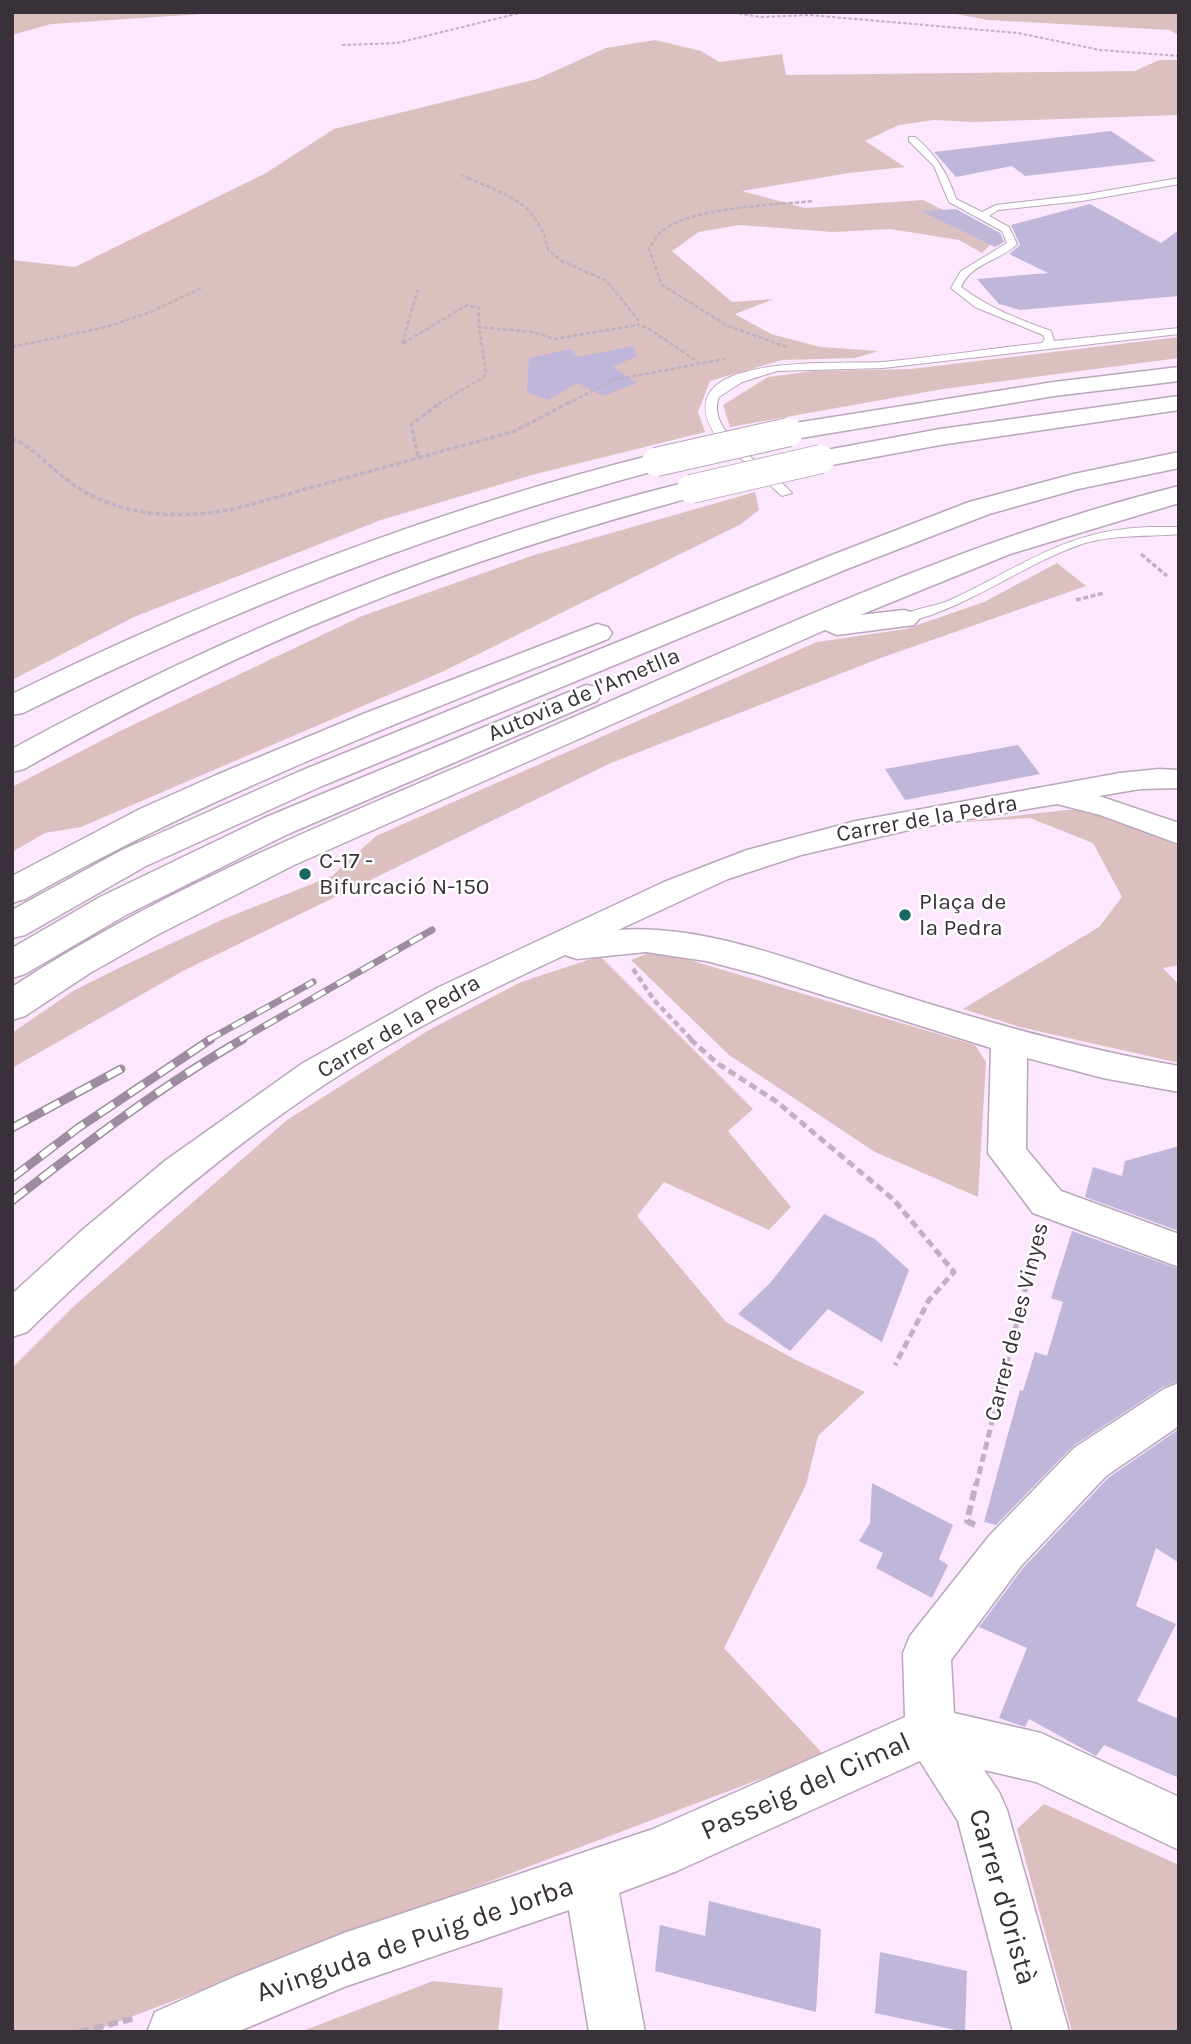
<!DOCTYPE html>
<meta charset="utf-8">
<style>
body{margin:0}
#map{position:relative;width:1191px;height:2044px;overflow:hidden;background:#fce7fe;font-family:Karla,sans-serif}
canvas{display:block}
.frame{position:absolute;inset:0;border:14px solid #39313a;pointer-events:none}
</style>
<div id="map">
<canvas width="1191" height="2044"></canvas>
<div class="frame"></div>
</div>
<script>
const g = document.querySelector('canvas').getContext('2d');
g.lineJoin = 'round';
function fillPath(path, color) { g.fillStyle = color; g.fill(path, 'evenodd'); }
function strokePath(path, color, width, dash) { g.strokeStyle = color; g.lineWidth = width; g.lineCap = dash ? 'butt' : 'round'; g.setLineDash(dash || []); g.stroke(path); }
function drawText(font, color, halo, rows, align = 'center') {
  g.font = font + ' Karla,sans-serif'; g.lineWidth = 5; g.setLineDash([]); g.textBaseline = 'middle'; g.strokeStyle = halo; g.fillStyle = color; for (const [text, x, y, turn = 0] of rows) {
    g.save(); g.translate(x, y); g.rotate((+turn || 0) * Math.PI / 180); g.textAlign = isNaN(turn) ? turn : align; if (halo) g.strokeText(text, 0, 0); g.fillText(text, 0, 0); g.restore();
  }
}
fillPath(new Path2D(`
 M12,12H232L51,24L12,35Z
 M945,12H1179V36L1170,30L988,20Z
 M655,40L701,51L719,62L782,54L786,75L1135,71L1159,60H1179V115L973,122L934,120L899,125L865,141L905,167L849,173L742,191L805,208L923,200L998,237L982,253L959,240L890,229L833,232L739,225L699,232L672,251L732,302L774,299L735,314L771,334L820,347L879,351L855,358L782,360L710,381L698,412L705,432L532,475L381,520L134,617L12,680V260L75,267L266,173L334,129L537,79L606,48Z
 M1179,337V358L943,389L730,427L723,405L768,377L814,371L911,369Z
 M755,492L759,510L741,524L442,672L81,827L45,833L12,852V787L120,731L362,616L534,555Z
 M1057,563L1086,586L878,659L611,763L183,971L12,1068V1033L73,991L129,963L226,918L332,876L376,836L817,642L906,629L984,602Z
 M1067,810H1086L1179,846V965L1163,968L1179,985V1063L1020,1027L963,1009L1099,927L1122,897L1093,843L1030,818L951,823Z
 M656,950L975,1045L986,1062L978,1197L875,1152L729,1055L631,960Z
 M600,956L753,1109L728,1131L791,1207L769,1230L664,1182L637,1216L726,1322L796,1360L865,1392L818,1436L806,1485L724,1648L824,1755L91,2032H12V1368L74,1306L287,1120L429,1030L521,982Z
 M1044,1804L1179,1865V2032H1072L1017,1829Z
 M433,1981L503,1988L498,2032H300Z`), '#dcc0c0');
fillPath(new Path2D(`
 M1111,131L1156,161L1025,176L1012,166L956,177L934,152Z
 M1090,204L1161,243L1179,230V296L1020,310L999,304L977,279L1048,273L1009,254L1020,245L1011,225Z
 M956,209L1000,233L1004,242L995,247L921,211Z
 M633,346L637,356L613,367L637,383L603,396L578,383L548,400L527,392L529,358L570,349L578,357Z
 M1018,745L1040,774L905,800L885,769Z
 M1179,1146V1231L1085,1197L1093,1167L1122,1176L1125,1161Z
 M824,1214L875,1239L909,1270L882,1342L828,1309L790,1351L738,1314L771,1282Z
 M1072,1231L1179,1269V1381L1163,1387L1073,1446L996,1525L984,1522L1020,1390L1023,1391L1035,1352L1047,1356L1063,1302L1051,1298Z
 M1179,1429V1563L1156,1548L1136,1606L1176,1624L1137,1701L1179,1719V1778L1104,1745L1096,1756L1029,1719L1025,1727L999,1718L1027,1648L979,1627L1023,1568L1108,1478Z
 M872,1483L953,1525L939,1559L948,1565L932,1598L876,1568L883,1553L859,1541L870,1523Z
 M709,1901L821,1929L816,2012L655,1971L660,1925L705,1936Z
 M880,1952L967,1971L965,2032L875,2013Z`), '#bfb6d9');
const lane = new Path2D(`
 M909,137H915C936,155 947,172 956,199L982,212L996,205L1082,195L1179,178V184L1082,201L998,210L989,216L1009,227L1017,244C1000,261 971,263 961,287C989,308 1018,319 1051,331L1054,341L1179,328V334L883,368L777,371L742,382L719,397C704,433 772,469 792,493L782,496L716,436C661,350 842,365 882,362C935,357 988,349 1042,343L1045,339L1043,335L975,307L951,288L961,271L1007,243L1002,231L949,202L934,166L909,141Z
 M1149,527H1177L1179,534C1146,537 1114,534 1082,544C1019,566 973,606 904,623L897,619C909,609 933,607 948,601C1021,568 1063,530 1149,527Z`);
const street = new Path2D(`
 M1159,769L1179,770V788L1140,789L1099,796L1179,823V844L1100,815L1057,804L922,827L801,855L728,879L618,930C707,923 806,966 891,992C985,1022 1081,1049 1179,1066V1092L1103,1078L1027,1058L1026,1149L1061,1191L1179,1234V1267L1033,1213L988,1153L991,1048L756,974L706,961L646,952L577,959L565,955C483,993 403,1033 327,1083C218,1155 120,1241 27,1332L12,1337V1294L80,1232L166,1160L303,1063L437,988L664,882L747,850L856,821L1120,773Z
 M1179,1383V1426L1106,1476L1021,1566L951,1660L954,1713L1041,1733L1179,1797V1850L1036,1782L984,1770L999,1792L1007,1810L1069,2032H1013L958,1821L920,1761L677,1871L619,1893L645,2032H589L569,1910L344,1987L237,2032H147L155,2012L234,1977L344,1933L653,1829L905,1717L903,1653L910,1636L989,1536L1074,1448L1164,1389Z`);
const highway = new Path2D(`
 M1179,367V381L1054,396L789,440L780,437L776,432L780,427L789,424L1054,382Z
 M1179,396V410L940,445L821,467L812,464L808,459L812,454L821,451L940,429Z
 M1179,452V468L1078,489L989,514L847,569L322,786L146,866L25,935L12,938V910L122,850L298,772L827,557L969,502L1074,474Z
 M656,454L665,456L669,462L665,468C437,529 234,608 23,713L12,715V694C219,593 432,510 656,454Z
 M691,481L700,483L704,489L700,495C583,527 466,563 353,609C239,654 130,709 24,769L12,772V749C227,632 453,540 691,481Z
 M1179,486V503L1010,554L860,615L904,610L914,613L919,619L914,625L837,635L825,630L294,865L157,935L90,973L25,1016L12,1020V987C180,877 370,806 553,726C758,638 961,540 1179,486Z
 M597,624L608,627L612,633L608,639C409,718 211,794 25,899L12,903V876L140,809L214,776L363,714Z
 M586,685L597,687L602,694L597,701L288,834L126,915L25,974L12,978V948L100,897L264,818Z`);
strokePath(lane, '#baa6bc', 2);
strokePath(street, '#baa6bc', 3);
strokePath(highway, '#baa6bc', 3);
strokePath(new Path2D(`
 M728,12L761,17L809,15L1018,33L1100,50L1179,56
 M342,45L397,43L524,12
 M461,175L472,180`), '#c1b0c2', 2, [3.5, 2]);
strokePath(new Path2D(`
 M468,178C507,195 539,203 548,250L562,261L607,281L639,321L638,325L648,328L698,362
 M418,289L402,344L467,305L479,308V327L533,332L554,339L638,325
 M12,347L106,327L151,312L201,288
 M787,347L728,326L662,285L649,249C653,243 656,236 662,231C691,207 775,205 814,201
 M438,404L484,377L486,372L479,327
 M567,404L613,380L725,359`), '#c1b0c2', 2.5, [4.5, 2]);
strokePath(new Path2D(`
 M12,438C37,450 54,472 77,487C124,518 181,519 234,509L515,431L570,402
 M418,456L411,425L441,402
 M1141,554L1167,576
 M1076,600L1104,593`), '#c1b0c2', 3.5, [5, 2.5]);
strokePath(new Path2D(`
 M633,969L654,1000L692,1040`), '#c1b0c2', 4.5, [6, 3.5]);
strokePath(new Path2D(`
 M690,1039L717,1063L777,1102L894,1200L954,1272L929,1300L895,1365
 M976,1486L1039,1234`), '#c1b0c2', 5, [8, 4.5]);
strokePath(new Path2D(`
 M975,1525L967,1521L976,1484
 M79,2032L136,2018`), '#c1b0c2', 6, [10, 5]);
fillPath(lane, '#fff');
fillPath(street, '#fff');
fillPath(highway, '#fff');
const railFar1 = new Path2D(`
 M208,1040L313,982
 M240,1040L432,930`);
const rail = new Path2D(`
 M12,1128L121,1069
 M12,1178L78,1128L211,1039
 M12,1201C86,1143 161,1086 243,1039`);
strokePath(railFar1, '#9b8d9d', 7);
strokePath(rail, '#9b8d9d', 9);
strokePath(railFar1, '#fff', 4.5, [14]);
strokePath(rail, '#fff', 6, [18]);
const highwayBridge = new Path2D(`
 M656,462L789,432
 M691,489L821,459`);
strokePath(highwayBridge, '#baa6bc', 30, []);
strokePath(highwayBridge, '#fff', 28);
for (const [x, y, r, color] of [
 [305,874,7,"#1a6662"],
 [905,915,7,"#1a6662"]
]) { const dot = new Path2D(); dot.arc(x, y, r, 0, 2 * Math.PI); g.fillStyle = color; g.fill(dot); strokePath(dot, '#fff', 2.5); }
drawText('23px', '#39313a', '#fff', [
 ["Autovia de l'Ametlla",584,695,-23],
 ["Carrer de la Pedra",927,819,-10],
 ["Carrer de la Pedra",399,1027,-30],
 ["Carrer de les Vinyes",1017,1322,-76]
]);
drawText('23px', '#39313a', '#fff', [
 ["C-17 -",319,861],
 ["Bifurcació N-150",319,887],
 ["Plaça de",919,902],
 ["la Pedra",919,928]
], 'left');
drawText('28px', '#39313a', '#fff', [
 ["Passeig del Cimal",806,1787,-24],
 ["Carrer d'Oristà",1002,1897,74],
 ["Avinguda de Puig de Jorba",415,1940,-19]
]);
</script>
